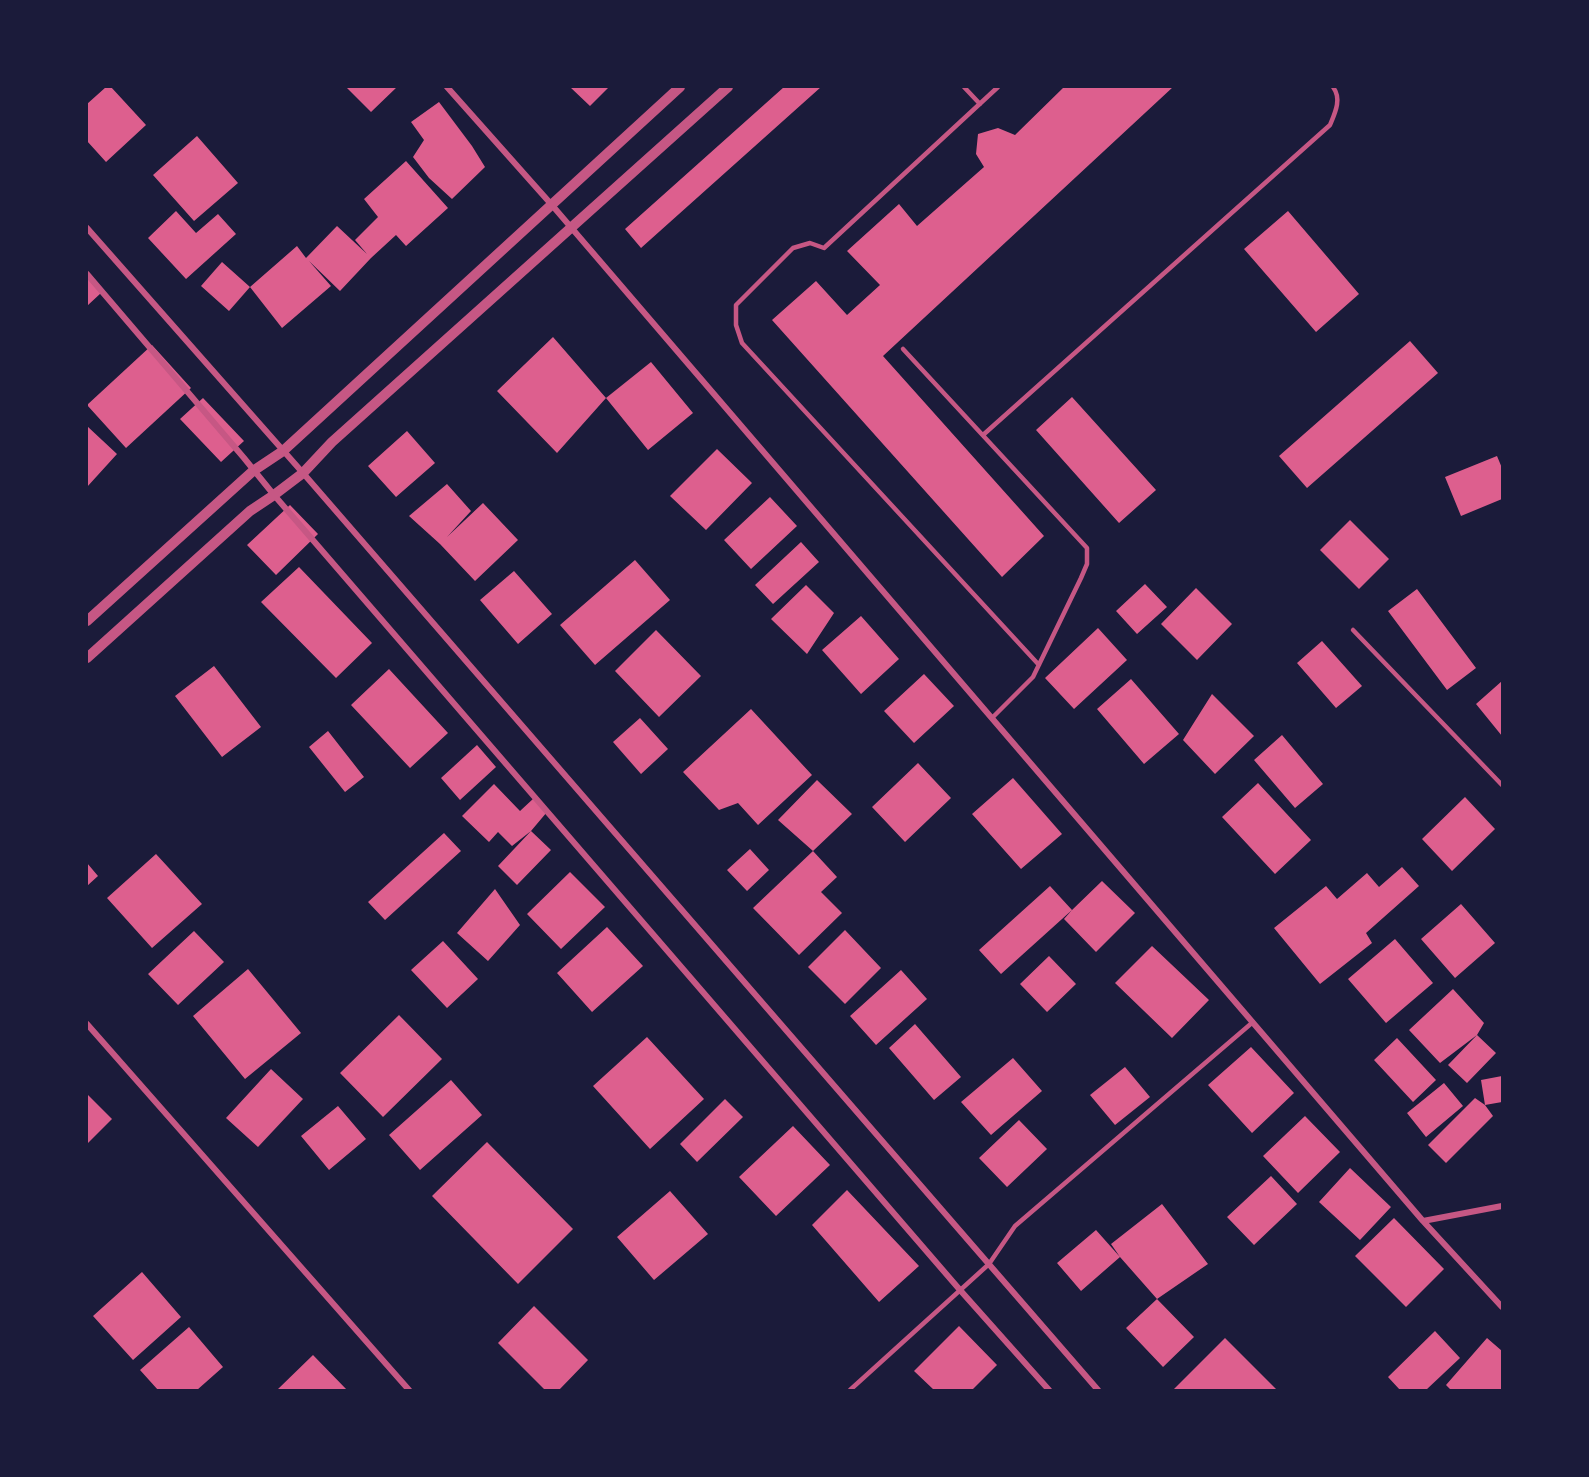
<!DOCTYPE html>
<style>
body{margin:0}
#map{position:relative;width:1589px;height:1477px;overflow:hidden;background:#1b1b3a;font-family:"Alegreya Sans",sans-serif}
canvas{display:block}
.frame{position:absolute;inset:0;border:88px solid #1b1b3a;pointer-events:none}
</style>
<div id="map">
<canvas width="1589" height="1477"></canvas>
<div class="frame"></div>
</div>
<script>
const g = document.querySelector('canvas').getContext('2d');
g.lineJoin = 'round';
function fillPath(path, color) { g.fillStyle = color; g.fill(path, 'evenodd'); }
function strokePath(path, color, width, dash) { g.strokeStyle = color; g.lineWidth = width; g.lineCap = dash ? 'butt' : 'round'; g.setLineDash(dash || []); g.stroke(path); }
fillPath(new Path2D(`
 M106,87H111L146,125L106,162L87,141V104Z
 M346,87H397L371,112Z
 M570,87H609L590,106Z
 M784,87H821L641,248L625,229Z
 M1064,87H1173L883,356L1044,536L1002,577L772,320L816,281L847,315L880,285L847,251L899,204L917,226L984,167L976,154L978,134L998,128L1015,135Z
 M439,102L472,146L485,167L452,199L429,178L413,157L424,140L411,122Z
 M197,136L238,183L194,221L153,175Z
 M406,161L448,208L406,246L396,235L371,258L340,291L309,261L331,286L282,328L250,287L229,311L201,286L222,262L250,287L297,246L306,258L337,226L367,254L355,240L378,217L364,199Z
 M176,211L196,233L218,214L236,234L186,279L148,238Z
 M1288,211L1359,294L1316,332L1244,249Z
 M87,278L101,293L87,306Z
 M553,337L606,398L557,453L497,391Z
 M1410,341L1438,373L1307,488L1279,456Z
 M152,345L191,388L126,448L87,405Z
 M651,362L693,413L648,450L606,398Z
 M1072,397L1156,490L1119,523L1036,430Z
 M203,398L244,441L221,462L180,419Z
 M87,426L117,454L87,487Z
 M407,431L435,463L396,497L368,466Z
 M717,449L752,483L706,530L670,496Z
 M1497,456L1502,468V499L1461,516L1445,477Z
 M447,484L471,511L447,537L483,503L518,540L475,581L440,544L409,516Z
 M770,497L797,526L751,569L724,540Z
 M290,505L318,534L276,575L247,545Z
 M1350,520L1389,559L1359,589L1320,550Z
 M801,542L819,562L773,604L755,585Z
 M635,560L670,600L595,665L560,625Z
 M299,567L372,643L336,678L261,602Z
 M514,571L552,614L518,644L480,600Z
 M1145,584L1167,607L1137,634L1116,611Z
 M806,585L834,613L807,654L771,619Z
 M1196,588L1232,624L1197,660L1161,624Z
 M1417,589L1476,668L1447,690L1388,611Z
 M861,616L899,659L861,694L822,650Z
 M1098,628L1127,660L1074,709L1045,678Z
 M656,630L701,676L659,717L615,671Z
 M1322,641L1362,686L1336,708L1297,663Z
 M214,666L261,727L222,757L175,696Z
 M389,669L448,733L410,768L351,705Z
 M924,674L954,706L914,743L884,711Z
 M1131,679L1179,734L1144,764L1097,709Z
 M1502,681V736L1476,704Z
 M1212,694L1254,736L1215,774L1183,740Z
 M751,709L812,775L758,825L738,803L719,810L683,772Z
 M640,718L668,749L641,774L613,742Z
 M328,731L364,777L345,792L309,747Z
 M1282,735L1323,784L1295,808L1254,760Z
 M477,745L496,767L460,800L441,778Z
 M918,763L951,798L905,842L872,807Z
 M1013,778L1062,834L1021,869L972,814Z
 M817,780L852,814L813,851L837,877L821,892L842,913L799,955L753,908L813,851L778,820Z
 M1258,783L1311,840L1275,874L1222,817Z
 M494,784L520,811L534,798L547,812L531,831L512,846L498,832L489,842L462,816Z
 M1465,797L1495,829L1452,871L1422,839Z
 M531,831L551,850L517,885L498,866Z
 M444,833L461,851L385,920L368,902Z
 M750,849L769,870L747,891L727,870Z
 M156,854L202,904L152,948L107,898Z
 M87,863L98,876L87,886Z
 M1402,867L1419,886L1366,933L1372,943L1320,984L1274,928L1326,886L1337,899L1367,873L1379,887Z
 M570,872L605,907L561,949L527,914Z
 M1102,881L1135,913L1096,952L1064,919L1072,910L1001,974L979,950L1050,886L1072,910Z
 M495,889L520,925L488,961L457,933Z
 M1461,904L1495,943L1455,978L1421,939Z
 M607,927L643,966L592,1012L557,973Z
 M845,930L881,968L845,1004L808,967Z
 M194,931L224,962L178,1005L148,974Z
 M1395,939L1433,983L1386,1023L1348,979Z
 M443,941L478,979L447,1008L411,970Z
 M1152,946L1209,1000L1172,1038L1115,983Z
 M1049,956L1076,984L1047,1012L1020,984Z
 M248,969L301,1033L245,1079L193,1016Z
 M901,970L927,999L876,1045L850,1016Z
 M1453,989L1484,1023L1477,1035L1440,1063L1409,1030Z
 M399,1015L442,1059L383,1117L340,1073Z
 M915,1024L961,1077L934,1100L889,1048Z
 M1477,1035L1496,1053L1467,1083L1448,1065Z
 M647,1037L704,1099L650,1149L593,1086Z
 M1397,1038L1436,1080L1413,1102L1374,1060Z
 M1251,1047L1294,1093L1252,1133L1208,1085Z
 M1013,1058L1042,1091L991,1135L961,1102Z
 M1125,1067L1150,1097L1115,1125L1090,1095Z
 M271,1069L303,1099L258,1147L226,1118Z
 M1502,1076V1102L1485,1105L1481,1080Z
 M451,1080L482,1115L420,1170L389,1135Z
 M1444,1083L1463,1106L1426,1137L1407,1113Z
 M87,1094L112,1119L87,1144Z
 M1475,1098L1485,1105L1493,1116L1446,1163L1428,1145Z
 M725,1099L743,1117L697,1162L680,1144Z
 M338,1106L366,1139L329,1170L301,1136Z
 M1305,1116L1340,1152L1298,1193L1263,1156Z
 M1019,1120L1047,1149L1007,1187L979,1158Z
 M793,1126L830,1165L776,1216L739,1177Z
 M487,1142L573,1229L518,1284L432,1196Z
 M1350,1168L1391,1207L1360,1240L1319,1202Z
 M1271,1176L1297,1204L1254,1245L1227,1217Z
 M847,1190L919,1266L879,1302L812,1225Z
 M670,1191L708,1234L654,1280L617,1237Z
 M1162,1204L1208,1264L1157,1299L1120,1257L1111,1244Z
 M1394,1218L1444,1269L1406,1307L1355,1256Z
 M1096,1230L1120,1257L1081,1291L1057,1263Z
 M142,1272L181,1317L133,1360L93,1316Z
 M1157,1299L1194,1337L1163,1367L1126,1328Z
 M534,1306L588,1360L559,1390H545L498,1343Z
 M959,1326L997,1365L972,1390H934L914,1371Z
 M189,1327L223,1367L197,1390H158L140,1370Z
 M1435,1331L1460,1358L1426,1390H1400L1388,1377Z
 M1225,1338L1277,1390H1173Z
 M1487,1338L1502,1351V1390H1451L1446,1385Z
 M313,1355L347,1390H277Z`), '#dd5f8e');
strokePath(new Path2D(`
 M964,87L980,104
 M998,87L824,248L810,243L793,248L736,305V325L742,343L1039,665
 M903,349L1087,548V564L1081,578L1033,677L992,718
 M983,435L1330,125C1335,113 1342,99 1333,87
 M1353,630L1502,785
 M850,1390L989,1264L1015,1226L1253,1022`), '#c65784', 4.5);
strokePath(new Path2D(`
 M447,87L551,204L1423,1221L1502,1307
 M87,228L303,473L1098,1390
 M87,274L244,458L274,495L960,1290L1049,1390
 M87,1024L409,1390
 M1423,1221L1502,1206`), '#c65784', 6);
strokePath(new Path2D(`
 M87,621L253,471L283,451L680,87
 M87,658L250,511L274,495L303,473L332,442L728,87`), '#c65784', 10);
</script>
